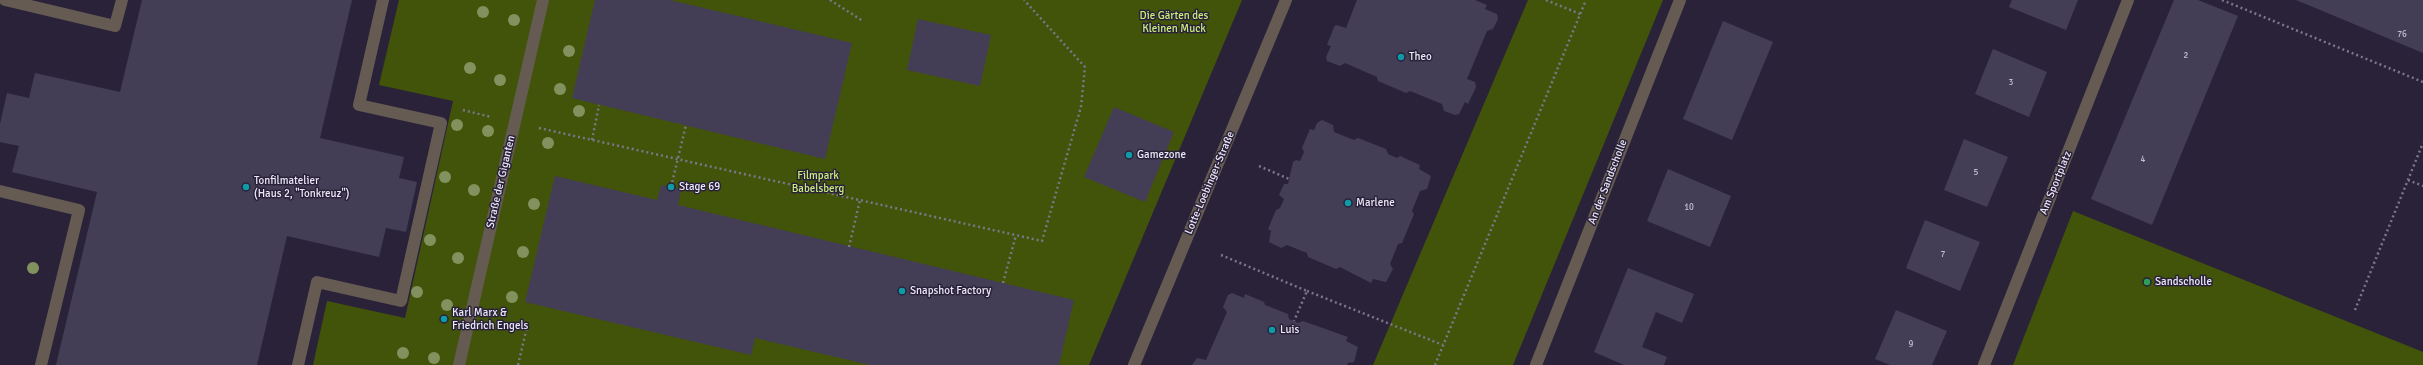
<!DOCTYPE html>
<meta charset="utf-8">
<style>
body{margin:0}
canvas{display:block;background:#292239}
</style>
<canvas width="2423" height="365"></canvas>
<script>
const g = document.querySelector('canvas').getContext('2d');
g.lineJoin = 'round';
function fillPath(path, color) { g.fillStyle = color; g.fill(path, 'evenodd'); }
function strokePath(path, color, width, dash) { g.strokeStyle = color; g.lineWidth = width; g.lineCap = dash ? 'butt' : 'round'; g.setLineDash(dash || []); g.stroke(path); }
function drawText(font, color, halo, rows, align = 'center') {
  g.font = font + ' Signika,sans-serif'; g.lineWidth = 3; g.setLineDash([]); g.textBaseline = 'middle'; g.strokeStyle = halo; g.fillStyle = color; for (const [text, x, y, turn = 0] of rows) {
    g.save(); g.translate(x, y); g.rotate((+turn || 0) * Math.PI / 180); g.textAlign = isNaN(turn) ? turn : align; if (halo) g.strokeText(text, 0, 0); g.fillText(text, 0, 0); g.restore();
  }
}
fillPath(new Path2D(`
 M399,0H1242L1089,365H313L327,301L405,318L453,101L379,85Z
 M1528,0H1663L1513,365H1373Z
 M2073,211L2423,352V365H2013Z`), '#425409');
fillPath(new Path2D(`
 M142,0H352L320,138L404,157L399,178L417,182L406,232L386,228L379,257L287,236L257,365H56L97,192L12,172L19,146L0,142V124L7,93L29,98L35,73L120,92Z
 M595,0H670L852,43L825,159L572,98Z
 M1357,0H1475L1487,5L1485,9L1497,14L1498,19L1493,29L1487,31L1467,79L1475,82L1476,87L1468,104L1465,102L1459,114L1455,115L1444,111L1442,104L1410,91L1406,93L1378,81L1377,77L1345,63L1340,66L1327,61L1326,57L1331,46L1327,45L1334,27L1336,25L1346,28Z
 M2012,0H2078L2066,30L2009,7Z
 M2174,0H2198L2238,16L2152,225L2091,199Z
 M2296,0H2423V53L2337,17Z
 M918,19L991,35L980,86L907,70Z
 M1723,21L1773,42L1732,140L1683,119Z
 M1993,49L2047,72L2029,117L1975,94Z
 M1114,107L1174,132L1145,202L1084,177Z
 M1322,120L1333,125L1334,132L1354,140L1358,138L1386,149L1388,154L1397,158L1400,156L1420,165L1419,169L1431,176L1427,189L1420,191L1412,211L1414,214L1402,243L1398,244L1390,264L1393,269L1386,282L1373,279L1371,283L1340,267L1336,269L1308,257L1307,253L1287,245L1281,248L1269,242L1271,231L1268,229L1276,210L1280,208L1284,199L1279,195L1284,184H1288L1293,162L1296,160L1300,161L1304,152L1302,148L1310,129L1314,130L1317,123Z
 M1964,139L2008,157L1987,207L1944,190Z
 M1668,169L1731,196L1710,247L1647,221Z
 M555,176L657,200L661,185L681,189L678,205L1074,300L1059,365H870L755,338L751,355L525,302Z
 M1925,220L1980,242L1960,291L1906,268Z
 M1628,268L1694,294L1682,323L1656,312L1642,347L1667,357L1664,365H1624L1594,352Z
 M1232,293L1244,298L1245,294L1264,302L1265,305L1288,314L1289,319L1298,323L1303,321L1348,337L1346,341L1358,347L1354,362L1348,363L1347,365H1192L1197,358L1206,360L1227,312L1223,307L1228,295Z
 M1896,310L1947,331L1932,365H1890L1875,359Z`), '#443d56');
strokePath(new Path2D(`
 M830,0L863,21
 M1546,0L1580,14
 M2222,0L2423,82
 M463,110L491,117
 M539,128L1042,241L1081,107L1085,67L1024,0
 M592,140L599,105
 M1259,166L1289,179
 M2408,180L2423,186
 M671,187L686,125
 M849,247L860,200
 M1221,255L1307,291L1294,321
 M1003,283L1016,235
 M1307,291L1443,345
 M2355,310L2423,143
 M518,365L527,327
 M1435,365L1586,0`), '#7c768a', 2.5, [2, 3]);
strokePath(new Path2D(`
 M5,0L115,26L122,0
 M0,191L79,210L41,365
 M298,365L317,282L401,301L441,123L359,105L383,0
 M459,365L543,0
 M1134,365L1286,0
 M1536,365L1680,0
 M1984,365L2128,0`), '#655b52', 12);
g.fillStyle = '#82925e';
for (const [x, y] of [
 [483,12],
 [514,20],
 [569,51],
 [470,68],
 [500,80],
 [560,89],
 [579,111],
 [457,125],
 [488,131],
 [548,143],
 [445,177],
 [474,190],
 [534,204],
 [430,240],
 [523,252],
 [458,258],
 [33,268],
 [417,292],
 [512,297],
 [447,305],
 [403,353],
 [434,358]
]) { g.beginPath(); g.arc(x, y, 6, 0, 2 * Math.PI); g.fill(); }
for (const [x, y, r, color] of [
 [1401,57,4,"#0f9aa8"],
 [1129,155,4,"#0f9aa8"],
 [246,187,4,"#0f9aa8"],
 [671,187,4,"#0f9aa8"],
 [1348,203,4,"#0f9aa8"],
 [2147,282,4,"#2e9e5b"],
 [902,291,4,"#0f9aa8"],
 [444,319,4,"#0f9aa8"],
 [1272,330,4,"#0f9aa8"]
]) { const dot = new Path2D(); dot.arc(x, y, r, 0, 2 * Math.PI); g.fillStyle = color; g.fill(dot); strokePath(dot, '#292239', 1.5); }
drawText('9px', '#c2bdd0', null, [
 ["76",2402,35],
 ["2",2186,56],
 ["3",2011,83],
 ["4",2143,160],
 ["5",1976,173],
 ["10",1689,208],
 ["7",1943,255],
 ["9",1911,345]
]);
drawText('11px', '#cbed7d', '#292239', [
 ["Die Gärten des",1174,16],
 ["Kleinen Muck",1174,29],
 ["Filmpark",818,176],
 ["Babelsberg",818,189]
]);
drawText('11px', '#ece8f8', '#292239', [
 ["Theo",1409,57],
 ["Gamezone",1137,155],
 ["Tonfilmatelier",254,181],
 ["(Haus 2, \"Tonkreuz\")",254,194],
 ["Stage 69",679,187],
 ["Marlene",1356,203],
 ["Sandscholle",2155,282],
 ["Snapshot Factory",910,291],
 ["Karl Marx &",452,313],
 ["Friedrich Engels",452,326],
 ["Luis",1280,330]
], 'left');
drawText('11px', '#ece8f8', '#292239', [
 ["Straße der Giganten",501,182,-77],
 ["An der Sandscholle",1608,182,-69],
 ["Lotte-Loebinger-Straße",1210,183,-67],
 ["Am Sportplatz",2056,183,-68]
]);
</script>
